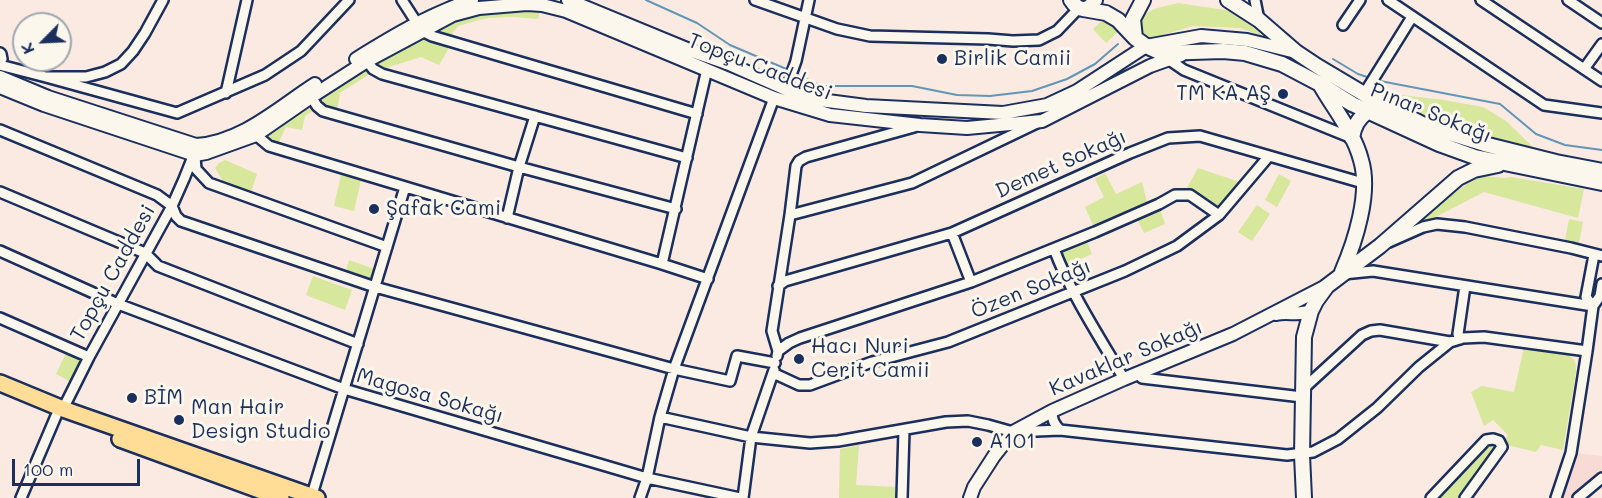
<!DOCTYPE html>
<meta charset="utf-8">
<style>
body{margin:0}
#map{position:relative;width:1602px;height:498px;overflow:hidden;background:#faeae1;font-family:Mali,sans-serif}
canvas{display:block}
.north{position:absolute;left:12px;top:12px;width:60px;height:60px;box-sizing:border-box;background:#fbf7ec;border:2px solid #a1a7b3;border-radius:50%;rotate:246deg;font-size:16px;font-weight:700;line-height:24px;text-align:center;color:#1b2f5e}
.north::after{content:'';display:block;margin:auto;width:21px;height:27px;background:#1b2f5e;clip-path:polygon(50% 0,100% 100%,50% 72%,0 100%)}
.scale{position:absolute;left:12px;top:459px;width:128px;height:27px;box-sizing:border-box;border:3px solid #1b2f5e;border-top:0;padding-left:8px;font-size:18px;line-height:21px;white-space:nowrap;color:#1b2f5e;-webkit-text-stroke:4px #fbf7ec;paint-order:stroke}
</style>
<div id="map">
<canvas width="1602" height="498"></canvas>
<div class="north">K</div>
<div class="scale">100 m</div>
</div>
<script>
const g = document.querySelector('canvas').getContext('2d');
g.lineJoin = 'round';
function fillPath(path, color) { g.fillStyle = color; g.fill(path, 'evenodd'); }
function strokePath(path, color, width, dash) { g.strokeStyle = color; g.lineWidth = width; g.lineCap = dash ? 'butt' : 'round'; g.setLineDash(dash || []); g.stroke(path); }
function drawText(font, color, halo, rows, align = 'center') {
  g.font = font + ' Mali,sans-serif'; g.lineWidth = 6; g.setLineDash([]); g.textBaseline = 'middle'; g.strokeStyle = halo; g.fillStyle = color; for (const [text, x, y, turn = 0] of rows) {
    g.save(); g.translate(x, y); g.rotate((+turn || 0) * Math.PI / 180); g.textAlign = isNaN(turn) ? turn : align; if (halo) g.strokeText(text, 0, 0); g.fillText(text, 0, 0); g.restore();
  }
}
fillPath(new Path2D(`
 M1574,453L1602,456V486L1587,498H1559Z`), '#f8dbd4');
fillPath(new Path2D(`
 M1178,3L1231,11L1245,20L1263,36L1240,28L1193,26L1149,39L1142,38C1132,10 1158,8 1178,3Z
 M523,8L540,11L538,19L514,17L487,18L458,26L444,44L450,46L439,65L421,57L373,72L340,93L337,110L321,105L305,116L302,130L286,127L278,144L270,143L261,136L373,62L453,19L491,10Z
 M1106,17L1119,31L1106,43L1093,29Z
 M1376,92L1444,100L1483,107L1506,121L1535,149L1445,123L1384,100L1377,95Z
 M225,160L257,174L251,192L223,181L215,168L219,163Z
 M1198,168L1240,182L1218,209L1185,191Z
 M1105,173L1116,194L1142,182L1147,202L1093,225L1085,207L1104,197L1095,179Z
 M1279,174L1291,181L1277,207L1265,200Z
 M341,175L361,180L354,211L334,206Z
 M1483,176L1504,178L1511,177L1584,189L1578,218L1484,192L1420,225L1419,221L1474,178Z
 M1257,205L1270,214L1252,241L1238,232Z
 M1159,206L1165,224L1144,233L1136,217Z
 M1569,219L1583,222L1579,243L1565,240Z
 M1085,236L1092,254L1061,268L1054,249Z
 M349,260L377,270L372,283L345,274Z
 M313,276L352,290L345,310L306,295Z
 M1524,347C1538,349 1570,348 1575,362C1576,365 1576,370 1576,372L1563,450L1541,445L1536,452L1507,445L1504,442L1508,435L1493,420L1484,426L1471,392L1482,386L1514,392Z
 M67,351L82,358L71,382L56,374Z
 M1486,440L1502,447L1465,498H1431Z
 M859,445L856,485L898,487V498H839L840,449Z`), '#d7e79b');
strokePath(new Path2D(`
 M646,0L697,23L730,45L791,71
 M1333,59L1358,74L1370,78
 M796,74L821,86H912L957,95L990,96L1032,91L1067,79L1095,64L1118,44
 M1375,80L1500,104L1536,134L1565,145L1602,150`), '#6196b6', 2);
const minor = new Path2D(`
 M402,0L422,31L432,36L697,114
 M755,0L837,29L870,36L988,39L1013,41L1039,40L1057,31L1079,8
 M1255,0L1259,20
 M1388,0L1544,105L1602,113
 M1481,0L1602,81
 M1568,0L1602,23
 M1343,25L1360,0
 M0,53L1,54L2,59L0,62
 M363,56L373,69L382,74L687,158
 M1168,59L1184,70L1352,138
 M0,65L46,77H86L105,72L121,64L133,51L145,33L163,0
 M1584,69L1602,44
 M46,77L177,113L265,75L301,51L349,0
 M786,89L796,61L809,0
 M308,92L317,106L323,111L519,167L676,209
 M226,93L247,0
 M1364,94L1412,17
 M0,130L157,195L172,206L176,216L181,221L375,287L674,369L730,381L737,356L775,363
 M253,130L256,135L269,146L662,264L708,279
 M195,157L196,169L209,183L387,247
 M0,192L145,253L158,266L358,344
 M790,215L912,183L1037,123
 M507,218L519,167L535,116
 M952,233L971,282
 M1389,242L1423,227L1437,224L1465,227L1571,248L1602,256
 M1054,249C1071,294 1099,336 1124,379
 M0,251L118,304L344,389L647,478L740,498
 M662,264L707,69
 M1343,274L1373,271L1593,306
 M778,286L785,281L952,233L1130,153L1168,138L1200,136L1363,183
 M1593,306L1586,297L1594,255
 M0,318L89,357
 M1460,339L1458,334L1465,286
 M778,351L789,343L800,338L971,282L1095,232L1159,204L1175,195H1190L1219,215
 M777,356L778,351L772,331L790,215L796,166L799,161L806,157L914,127
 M773,373L799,385H810L872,362L948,342L1125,271L1177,246L1219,215L1269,156
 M1137,373L1142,378L1302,397
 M1302,390L1362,335L1371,331L1380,330L1450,342
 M63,409L89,357L172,206L184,179L196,149
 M660,417L751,437L810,443L838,441L946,422L968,421L988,425L1013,432L1060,430C1054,424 1052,420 1052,411
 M1060,430L1287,455L1313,452L1338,439L1377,408L1419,367L1450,342L1463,338L1484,337L1587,351
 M21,498L56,416
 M311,498L405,187
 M640,498L647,478L660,417L674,369L774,98
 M743,498L751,437L774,370
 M902,498L904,430
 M1431,498L1486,440L1493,439L1499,441L1502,447L1465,498
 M1556,498L1571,453L1587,351L1593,306L1600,296L1602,284
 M1578,498L1602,478`);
const tertiary = new Path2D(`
 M568,0L687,49L727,63L786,89L820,100L866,106L1003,113L1047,105L1077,91L1146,46L1201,36L1247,40L1296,52
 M356,59C393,36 430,14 472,0
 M0,77L48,97L196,145C242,142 279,107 315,84
 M0,87L44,105L195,155L206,153L256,135L311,97L367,61L453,15L479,8L527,4L542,5L566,11L774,98L830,115L920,125L967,128L1042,121L1150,66L1181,55
 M1276,314C1287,311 1299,316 1311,311
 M970,498L974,487L994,456L1013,432L1052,411L1124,379L1233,334L1326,286`);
const secondary = new Path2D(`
 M1071,0C1078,11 1088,13 1095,0
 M1228,0L1259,20L1296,52L1317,66L1364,94L1424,125L1488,145L1556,162L1602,171
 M1083,9L1106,13L1118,20L1135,38L1146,46L1161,53L1223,51L1245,53L1282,64L1320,84L1352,104L1439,144L1475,157L1602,183
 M1135,38L1133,19L1143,0
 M1321,86C1335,110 1354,133 1361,160C1371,193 1355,242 1342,272
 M1352,138C1354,126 1358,119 1367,112L1375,111
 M1304,498L1302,455L1304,337L1311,311L1316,301L1327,286L1380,246L1458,178L1474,170L1498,165`);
const primary = new Path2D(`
 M0,383L63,409L317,498
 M120,439L281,498`);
strokePath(minor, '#1b2f5e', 14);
strokePath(tertiary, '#1b2f5e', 16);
strokePath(secondary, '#1b2f5e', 18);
strokePath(primary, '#1b2f5e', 20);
strokePath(minor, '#fbf7ec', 9);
strokePath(tertiary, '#fbf7ec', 12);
strokePath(secondary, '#fbf7ec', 14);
strokePath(primary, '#ffdd96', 15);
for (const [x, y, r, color] of [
 [942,59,6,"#1b2f5e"],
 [1283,94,6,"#1b2f5e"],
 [374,209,6,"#1b2f5e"],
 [799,359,6,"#1b2f5e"],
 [132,398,6,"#1b2f5e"],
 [179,420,6,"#1b2f5e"],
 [977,442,6,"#1b2f5e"]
]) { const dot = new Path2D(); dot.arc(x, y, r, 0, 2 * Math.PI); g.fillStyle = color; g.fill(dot); strokePath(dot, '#fbf7ec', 2); }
drawText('21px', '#1b2f5e', '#fbf7ec', [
 ["Birlik Camii",954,59],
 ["TM KA AŞ",1271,94,"right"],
 ["Şafak Cami",386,209],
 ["Hacı Nuri",811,347],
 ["Cerit Camii",811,371],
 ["BİM",144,398],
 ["Man Hair",191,408],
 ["Design Studio",191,432],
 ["A101",989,442]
], 'left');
drawText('21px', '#1b2f5e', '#fbf7ec', [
 ["Topçu Caddesi",760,67,21],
 ["Pınar Sokağı",1431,113,22],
 ["Demet Sokağı",1061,164,-24],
 ["Topçu Caddesi",113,273,-61],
 ["Özen Sokağı",1031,289,-22],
 ["Kavaklar Sokağı",1126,358,-23],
 ["Magosa Sokağı",430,396,16]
]);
</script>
